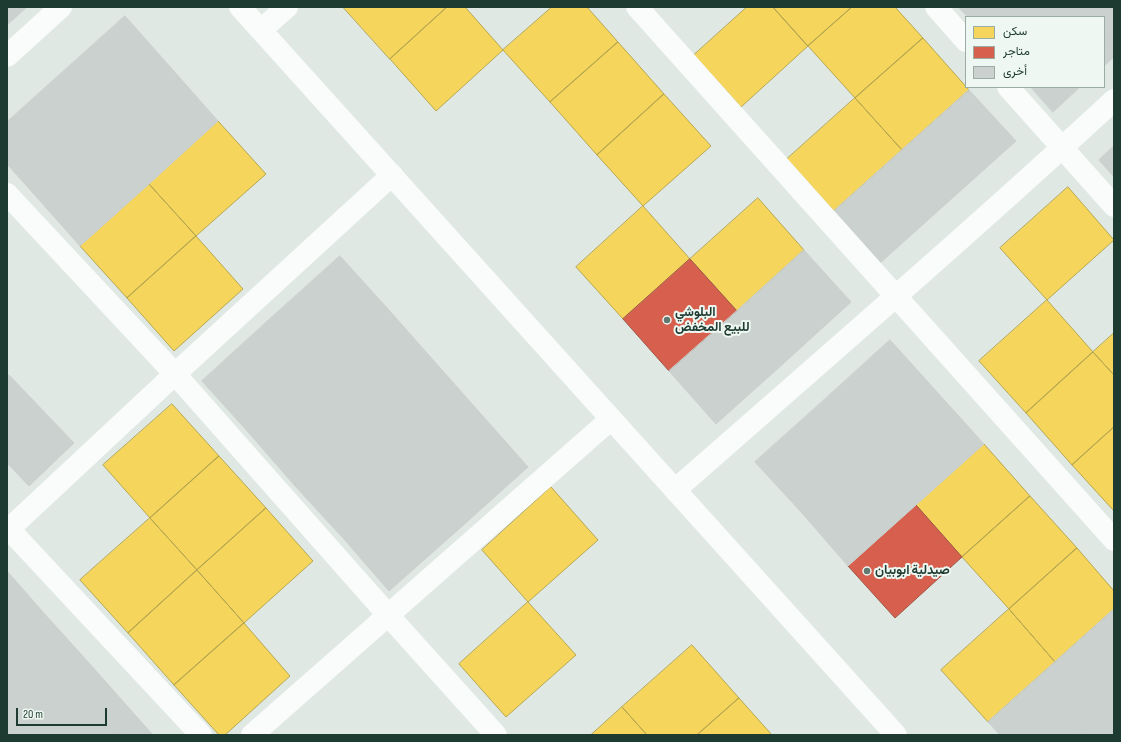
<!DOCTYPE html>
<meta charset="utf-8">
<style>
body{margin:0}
#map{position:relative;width:1121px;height:742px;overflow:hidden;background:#e0e8e4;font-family:"Sofia Sans Condensed",Vazirmatn,sans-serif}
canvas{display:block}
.frame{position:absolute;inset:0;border:8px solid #1e3b31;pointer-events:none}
.legend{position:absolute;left:965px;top:16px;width:140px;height:72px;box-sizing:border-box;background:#eef7f1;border:1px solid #9baca4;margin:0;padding:5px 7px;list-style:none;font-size:12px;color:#1e3b31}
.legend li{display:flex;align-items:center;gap:8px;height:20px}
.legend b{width:20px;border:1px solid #9baca4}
.scale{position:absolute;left:16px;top:708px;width:91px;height:18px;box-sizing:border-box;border:2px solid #1e3b31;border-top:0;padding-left:5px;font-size:12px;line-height:14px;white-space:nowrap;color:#1e3b31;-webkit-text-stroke:3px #eef7f1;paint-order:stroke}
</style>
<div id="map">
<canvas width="1121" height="742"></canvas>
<div class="frame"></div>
<ul class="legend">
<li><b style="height:11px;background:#f6d55c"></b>سكن</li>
<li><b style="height:11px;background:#d6604d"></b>متاجر</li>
<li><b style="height:11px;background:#cad1ce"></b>أخرى</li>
</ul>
<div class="scale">20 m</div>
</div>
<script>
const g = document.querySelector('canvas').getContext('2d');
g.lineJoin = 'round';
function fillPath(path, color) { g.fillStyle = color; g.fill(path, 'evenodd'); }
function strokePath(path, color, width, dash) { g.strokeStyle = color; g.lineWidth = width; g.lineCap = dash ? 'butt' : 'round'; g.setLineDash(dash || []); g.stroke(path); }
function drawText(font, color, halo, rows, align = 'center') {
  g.font = font + ' "Sofia Sans Condensed",Vazirmatn,sans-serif'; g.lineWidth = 4; g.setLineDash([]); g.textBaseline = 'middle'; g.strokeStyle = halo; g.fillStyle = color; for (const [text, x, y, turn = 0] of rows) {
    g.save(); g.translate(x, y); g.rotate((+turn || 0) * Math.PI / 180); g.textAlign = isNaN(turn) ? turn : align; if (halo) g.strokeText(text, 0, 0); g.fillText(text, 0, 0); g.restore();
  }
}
const homes = new Path2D(`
 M343,7H447L390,59Z
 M447,7H465L503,50L436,111L390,59Z
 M552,7H587L618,42L550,102L503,50Z
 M747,7H773L808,46L741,107L694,55Z
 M773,7H852L808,46Z
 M852,7H895L923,38L855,98L808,46Z
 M923,38L969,90L902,150L855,98Z
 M618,42L664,94L597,155L550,102Z
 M664,94L711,146L643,206L597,155Z
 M855,98L902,150L834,211L787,159Z
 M218,121L266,174L196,236L149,184Z
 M149,184L196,236L127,298L80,246Z
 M1068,187L1114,240L1047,300L1000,248Z
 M758,198L804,250L737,311L690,259Z
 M643,206L690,259L623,319L576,267Z
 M196,236L243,289L174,351L127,298Z
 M1047,300L1093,352L1026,413L979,361Z
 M1114,333V375L1093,352Z
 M1093,352L1114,375V427L1072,465L1026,413Z
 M172,404L219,456L150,518L103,465Z
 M1114,427V511L1072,465Z
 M984,444L1030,496L962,557L916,505Z
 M219,456L266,508L197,570L150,518Z
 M551,487L598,540L528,602L482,550Z
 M1030,496L1077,548L1009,609L962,557Z
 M266,508L313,561L244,623L197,570Z
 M150,518L197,570L128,633L80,580Z
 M1077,548L1114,591V609L1055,662L1009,609Z
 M197,570L244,623L174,685L128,633Z
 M528,602L576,655L506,717L459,664Z
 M1009,609L1055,662L988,722L941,670Z
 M244,623L290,676L225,735H219L174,685Z
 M692,645L739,698L697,735H647L622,707Z
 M739,698L772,735H697Z
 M622,707L647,735H591Z`);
fillPath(homes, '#f6d55c');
strokePath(homes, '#b5a74f', 1);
const shops = new Path2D(`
 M690,259L737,311L669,371L623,319Z
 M916,505L962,557L895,618L848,566Z`);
fillPath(shops, '#d6604d');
strokePath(shops, '#9f5545', 1);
const building = new Path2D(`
 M7,7H27L7,25Z
 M960,7H1065L1053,17H968L959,8Z
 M1065,7H1081L1090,17H1053Z
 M1081,7H1114V44L1104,33V17H1090Z
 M125,16L172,69L102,131L56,78Z
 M1104,33L1114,44V57L1104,66Z
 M172,69L218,121L149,184L102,131Z
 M56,78L102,131L33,193L7,164V122Z
 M1031,87H1080L1053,112Z
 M969,90L1016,141L948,202L902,150Z
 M102,131L149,184L80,246L33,193Z
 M1114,146V177L1099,160Z
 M902,150L948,202L880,263L834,211Z
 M804,250L851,302L784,363L737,311Z
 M340,256L388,309L318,371L271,318Z
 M388,309L434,361L365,424L318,371Z
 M737,311L784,363L716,424L669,371Z
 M271,318L318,371L249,433L202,381Z
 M890,340L937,392L869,453L823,401Z
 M434,361L481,414L412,476L365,424Z
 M318,371L365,424L295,486L249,433Z
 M9,375L74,443L29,486L7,463V377Z
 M937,392L984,444L916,505L869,453Z
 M823,401L869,453L802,513L755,462Z
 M481,414L528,467L459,529L412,476Z
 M365,424L412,476L343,538L295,486Z
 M869,453L916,505L848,566L802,513Z
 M412,476L459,529L389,591L343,538Z
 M7,571L42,611L7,642Z
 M1114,609V703L1102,713L1055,662Z
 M42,611L89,663L20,726L7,711V642Z
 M1055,662L1102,713L1078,735H1000L988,722Z
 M89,663L136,716L114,735H28L20,726Z
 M1114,703V726L1102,713Z
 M7,711L20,726L9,735H7Z
 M1102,713L1114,726V735H1078Z
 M136,716L153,735H114Z
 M20,726L28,735H9Z`);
fillPath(building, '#cad1ce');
strokePath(building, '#c9d0cd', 1);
strokePath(new Path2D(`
 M637,7L1114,540
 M936,7L966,41
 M261,30L287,7
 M7,56L61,7
 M1008,87L1114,206
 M7,194L175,374L388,615L496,735
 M675,490C822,361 970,233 1114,100
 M7,527L201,735
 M9,529L175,374L392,175
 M252,735L611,419`), '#fafcfb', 22);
strokePath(new Path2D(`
 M240,7L896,735`), '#fafcfb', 22);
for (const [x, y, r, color] of [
 [667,320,4,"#627870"],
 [867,571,4,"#627870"]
]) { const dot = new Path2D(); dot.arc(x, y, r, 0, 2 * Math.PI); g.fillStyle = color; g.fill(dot); strokePath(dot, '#eef7f1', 1.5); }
drawText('bold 13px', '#1e3b31', '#eef7f1', [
 ["البلوشي",675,313],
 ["للبيع المخفض",675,328],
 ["صيدلية ابوبيان",875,571]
], 'left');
</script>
